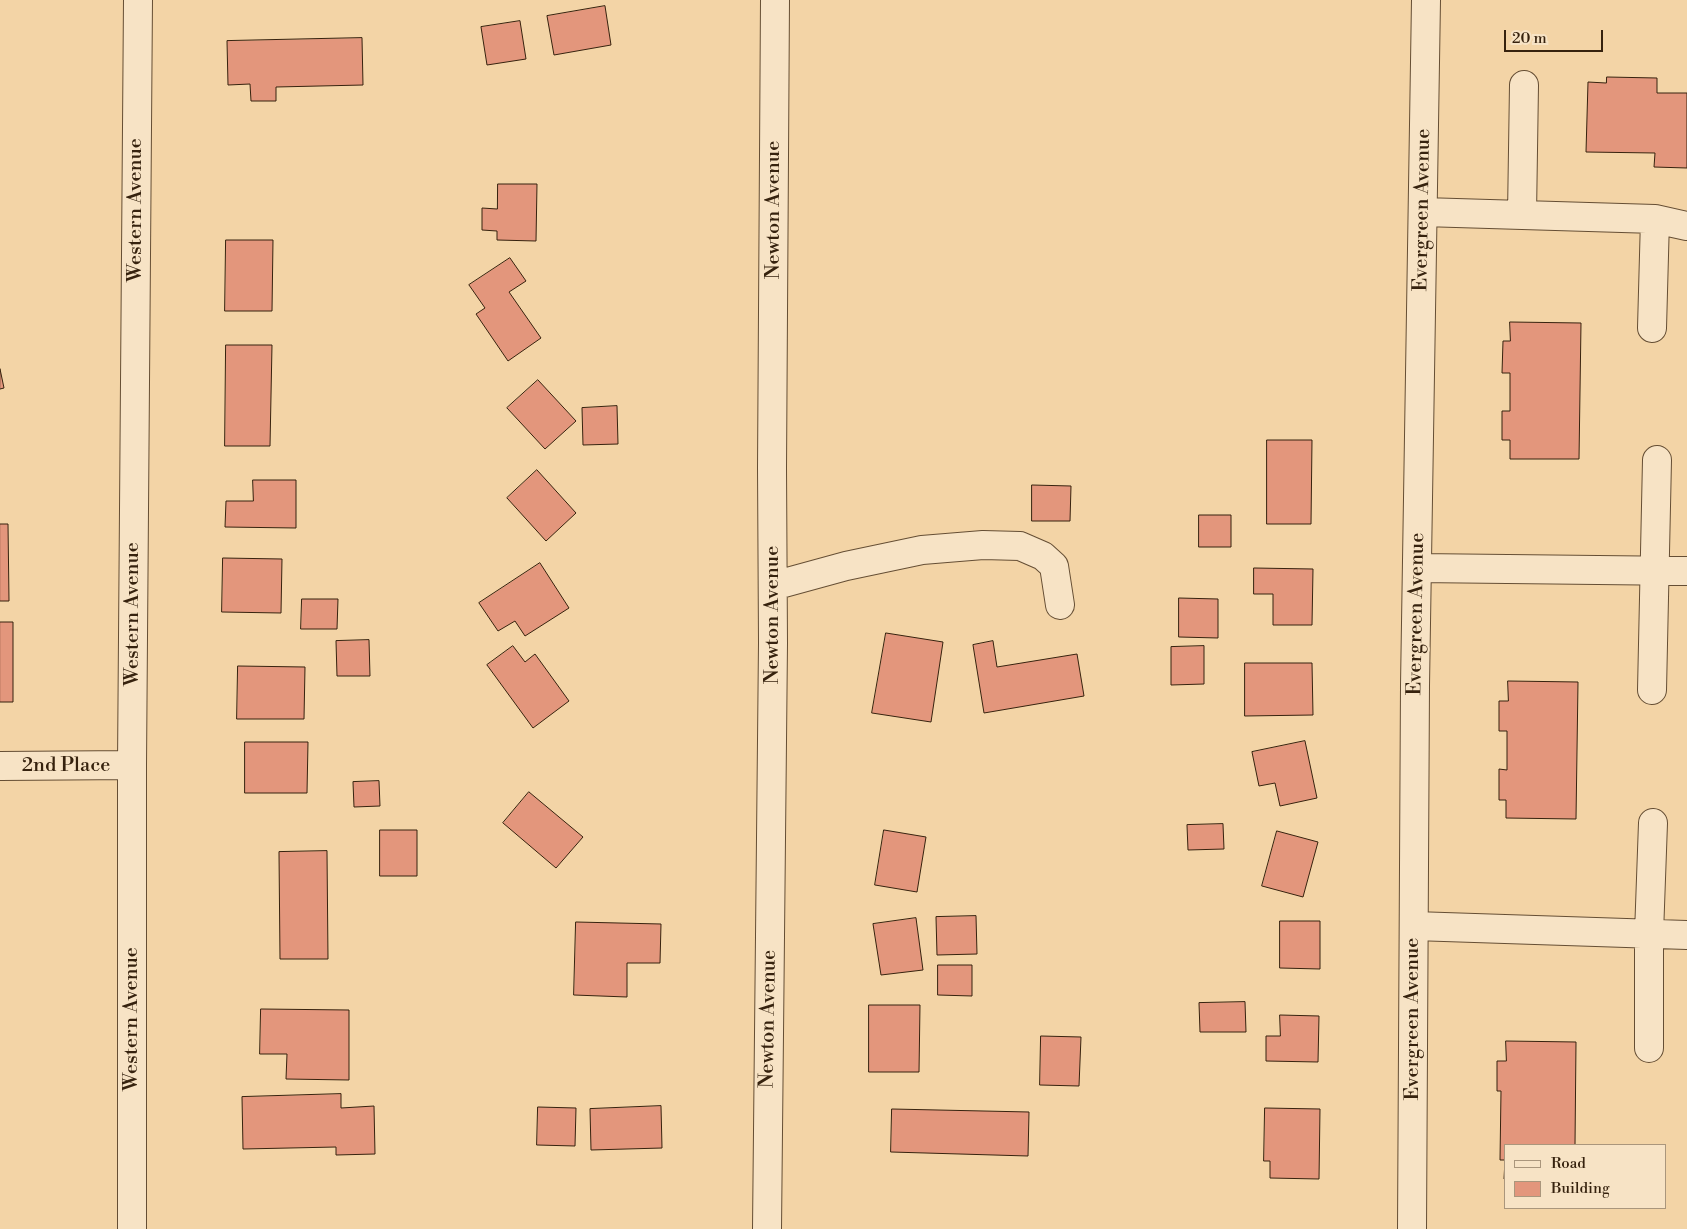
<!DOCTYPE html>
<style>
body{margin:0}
#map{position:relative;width:1687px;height:1229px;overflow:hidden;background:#f3d4a6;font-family:"Libre Bodoni",serif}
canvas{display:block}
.legend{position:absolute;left:1504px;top:1144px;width:162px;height:65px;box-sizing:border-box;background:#f7e3c5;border:1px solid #aa967c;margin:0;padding:6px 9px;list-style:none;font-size:15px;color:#36220e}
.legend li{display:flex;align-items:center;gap:10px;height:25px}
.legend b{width:25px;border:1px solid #aa967c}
.scale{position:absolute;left:1504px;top:30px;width:99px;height:22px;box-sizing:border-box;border:2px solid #36220e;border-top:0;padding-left:6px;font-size:15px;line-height:18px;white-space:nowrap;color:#36220e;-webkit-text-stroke:4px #f7e3c5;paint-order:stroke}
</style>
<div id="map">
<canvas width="1687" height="1229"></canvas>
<ul class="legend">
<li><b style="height:6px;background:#f7e3c5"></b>Road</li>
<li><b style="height:14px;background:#e3967c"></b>Building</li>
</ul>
<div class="scale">20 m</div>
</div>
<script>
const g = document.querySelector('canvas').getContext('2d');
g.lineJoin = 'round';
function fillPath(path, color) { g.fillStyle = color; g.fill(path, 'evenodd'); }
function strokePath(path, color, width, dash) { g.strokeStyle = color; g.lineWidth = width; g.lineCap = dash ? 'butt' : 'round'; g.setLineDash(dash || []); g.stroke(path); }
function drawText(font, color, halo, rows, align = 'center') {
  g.font = font + ' "Libre Bodoni",serif'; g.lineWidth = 4; g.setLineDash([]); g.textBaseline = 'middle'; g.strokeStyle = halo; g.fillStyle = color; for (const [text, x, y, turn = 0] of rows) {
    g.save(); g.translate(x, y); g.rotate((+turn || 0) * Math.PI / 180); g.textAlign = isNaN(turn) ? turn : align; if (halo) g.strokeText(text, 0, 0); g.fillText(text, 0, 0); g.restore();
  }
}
const building = new Path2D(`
 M605,6L611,45L554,55L547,16Z
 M520,21L526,59L487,65L481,27Z
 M362,38L363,85L276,87V101H251L250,84L228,85L227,41Z
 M1607,77L1657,78V93H1687V168L1654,167L1655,153L1586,152L1588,82L1606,83Z
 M498,184H537L536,241L497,240V231L482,230V208L497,209Z
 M226,240H273L272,311H225Z
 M510,258L526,281L509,292L541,338L508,361L476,314L485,308L469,285Z
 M1510,322L1581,323L1579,459H1510V440H1502V411H1510V373H1502L1503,341H1510Z
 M226,345H272L270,446H225Z
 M0,369L4,388L0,389Z
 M538,380L576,421L545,449L507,408Z
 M617,406L618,444L583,445L582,408Z
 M1267,440H1312L1311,524H1267Z
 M537,470L576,513L546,541L507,498Z
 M253,480H296V528L225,527L226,501H253Z
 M1032,485L1071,486L1070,521H1032Z
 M1199,515H1231V547H1199Z
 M0,524H8L9,601H0Z
 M223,558L282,559L281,613L222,612Z
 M540,563L569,608L525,636L515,621L498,631L479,603Z
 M1254,568L1313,569L1312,625H1273V594H1254Z
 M1179,598L1218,599V638L1179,637Z
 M302,599H338L337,629H301Z
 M0,622H13V702H0Z
 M886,633L943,642L931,722L872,713Z
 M369,640L370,676H337L336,641Z
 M993,641L997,667L1077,654L1084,696L984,713L973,645Z
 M513,646L525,662L535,654L569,701L533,728L487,665Z
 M1204,646V684L1171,685V647Z
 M1245,663H1312L1313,715L1245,716Z
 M238,666L305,667L304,719H237Z
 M1508,681L1578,682L1576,819L1506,818V800H1499V769L1507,770V731H1499V701H1508Z
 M1305,741L1317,798L1280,806L1275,783L1259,786L1252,752Z
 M245,742H308L307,793H245Z
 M379,781L380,806L354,807L353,782Z
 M529,792L583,837L556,868L503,823Z
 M1223,824L1224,849L1188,850L1187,825Z
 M380,830H417V876H380Z
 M884,830L926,837L917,892L875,885Z
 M1277,831L1318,842L1303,897L1262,886Z
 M327,851L328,959H280L279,852Z
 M976,916L977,954L937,955L936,917Z
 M916,918L923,970L881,975L873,924Z
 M1280,921H1320V969L1280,968Z
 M576,922L661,924L660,963H627V997L574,995Z
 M938,965H972V996L938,995Z
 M1245,1002L1246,1032H1200L1199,1003Z
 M869,1005H920L919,1072H869Z
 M261,1009L349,1010V1080L286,1079L287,1054H260Z
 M1280,1015L1319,1016L1318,1062L1266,1061V1036H1280Z
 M1041,1036L1081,1037L1079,1086L1040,1085Z
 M1506,1041L1576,1042L1575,1145H1506V1179H1504L1505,1160H1500L1501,1091H1497V1061H1506Z
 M341,1094V1108L374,1106L375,1154L336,1155V1147L243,1149L242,1097Z
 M661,1106L662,1148L591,1150L590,1109Z
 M538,1107L576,1108L575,1146L537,1145Z
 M1265,1108L1320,1109L1319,1179L1270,1178V1161H1264Z
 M892,1109L1029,1112L1028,1156L891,1152Z`);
fillPath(building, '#e3967c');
strokePath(building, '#36220e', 1);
const minor = new Path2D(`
 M1423,212L1655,219L1687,226
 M1522,215L1524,85
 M1652,328L1655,219
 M1418,568L1687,571
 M773,586L846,566L922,550L983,545L1020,546L1043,556L1054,566L1060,605
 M1652,690L1657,460
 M0,766L132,765
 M1414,926L1687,935
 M1649,1048V934L1653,823
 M132,1229V765L138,0
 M767,1229L773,643L772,468L775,0
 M1412,1229L1415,685L1426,0`);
strokePath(minor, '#654e34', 30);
strokePath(minor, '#f7e3c5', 28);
drawText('20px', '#36220e', '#f7e3c5', [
 ["Western Avenue",136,210,-90],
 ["Newton Avenue",774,210,-90],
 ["Evergreen Avenue",1423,210,-89],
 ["Western Avenue",133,614,-90],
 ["Evergreen Avenue",1417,614,-89],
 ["Newton Avenue",773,615,-90],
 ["2nd Place",66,766],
 ["Western Avenue",132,1019,-90],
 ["Newton Avenue",769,1019,-89],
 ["Evergreen Avenue",1413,1019,-90]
]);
</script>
